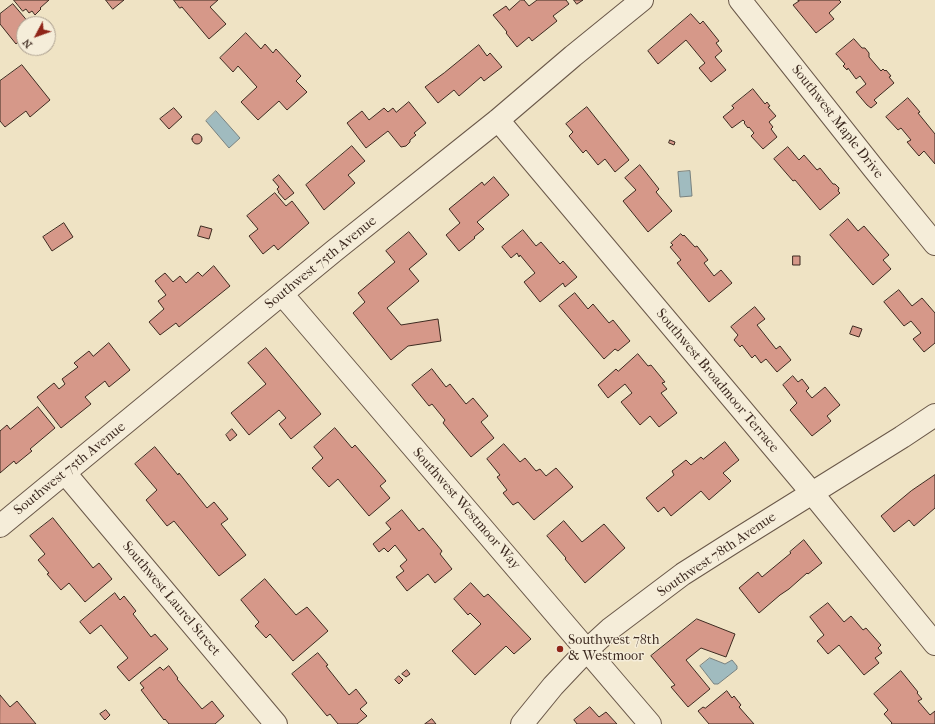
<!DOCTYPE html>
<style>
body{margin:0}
#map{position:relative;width:935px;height:724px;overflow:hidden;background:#efe3c4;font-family:"IM FELL French Canon",serif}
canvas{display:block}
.north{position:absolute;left:16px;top:16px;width:40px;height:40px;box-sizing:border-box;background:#f5edd9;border:1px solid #ab9f8f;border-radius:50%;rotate:229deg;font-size:11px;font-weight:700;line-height:16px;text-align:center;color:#3d2a20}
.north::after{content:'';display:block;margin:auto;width:14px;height:18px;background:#8f2418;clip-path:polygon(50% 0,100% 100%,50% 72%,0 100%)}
</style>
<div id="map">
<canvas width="935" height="724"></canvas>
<div class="north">N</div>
</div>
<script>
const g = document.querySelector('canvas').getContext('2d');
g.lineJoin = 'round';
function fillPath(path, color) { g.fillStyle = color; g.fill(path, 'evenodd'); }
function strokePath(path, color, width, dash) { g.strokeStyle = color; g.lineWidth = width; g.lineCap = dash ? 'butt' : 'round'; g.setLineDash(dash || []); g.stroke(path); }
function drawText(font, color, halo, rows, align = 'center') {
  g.font = font + ' "IM FELL French Canon",serif'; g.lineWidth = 3; g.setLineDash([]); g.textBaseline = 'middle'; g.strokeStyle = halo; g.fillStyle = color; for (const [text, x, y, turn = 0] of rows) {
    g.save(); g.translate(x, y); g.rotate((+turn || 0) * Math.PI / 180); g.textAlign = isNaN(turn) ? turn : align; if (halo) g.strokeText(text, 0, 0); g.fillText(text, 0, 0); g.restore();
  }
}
const water = new Path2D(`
 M216,111L240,138L229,148L206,121Z
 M690,171L692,196L680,197L678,172Z
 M710,658L725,664L732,660L737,666V669L718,684H714L700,666Z`);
fillPath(water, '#a0bbbf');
strokePath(water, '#78817f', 1);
const building = new Path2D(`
 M14,0H49L40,8L41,9L35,15L32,11L29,13L26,9L23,11Z
 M106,0H124L113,9Z
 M174,0H218L210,7L226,24L209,39L182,7L180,8Z
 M521,0H524L529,6L537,0H566L569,4L553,16L557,21L532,41L529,37L517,47L506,33L507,32L493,15L506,6L509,10Z
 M574,0H583L577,4Z
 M798,0H839L841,2L829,13L834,19L816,33L793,5L799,1Z
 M13,4L30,24H24V37L16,44L0,24V14Z
 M691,14L700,24L703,21L719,41L716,43L722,51L715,57L726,70L711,82L699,68L705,63L686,40L658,64L648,51Z
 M246,33L261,49L265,44L273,53L276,49L301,76L296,81L307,92L287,110L279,101L258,120L241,102L257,87L238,66L233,72L220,58Z
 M854,39L862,48H865L869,53V57L881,71L883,69L885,71L886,70L891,76L889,77L894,83L874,100L877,103L871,108L867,105L856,92L866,84L860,76L856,79L848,68L847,70L843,66L845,64L836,54Z
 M479,45L487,56L490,53L502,67L484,81L481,77L459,96L454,90L438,103L425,87L444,73Z
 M22,65L50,100L30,117L26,111L5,127L0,121V81Z
 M753,89L765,104L767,102L770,106L768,107L776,116L769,122L773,127L771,129L777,137L763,149L751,136L754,133L749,127L748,128L744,123L745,122L743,120L732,128L723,117L734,108L732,106Z
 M908,98L920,112L918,113L935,134V164L924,151L919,156L907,142L911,140L901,128L898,130L886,117Z
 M409,102L426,123L414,133L416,135L410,140V142L406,146L401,147L388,131L366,148L347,123L362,111L369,120L384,108L388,112L393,108L396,112Z
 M587,107L629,160L615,172L605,159L598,165L586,150L583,153L569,136L573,132L566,124Z
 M174,108L182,117L169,129L160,119Z
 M192 139a5 5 0 1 1 10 0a5 5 0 1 1-10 0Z
 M670,140L675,142L674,145L669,143Z
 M352,146L365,161L348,175L355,183L324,210L306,185Z
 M788,147L799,160L804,155L817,170L820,168L833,184H835L839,188L838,191L840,193L820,210L795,180L793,181L774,159Z
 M640,165L659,189L656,192L672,211L648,232L623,201L636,190L625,178Z
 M279,175L294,193L285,200L278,192H279L277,189L279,187L273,180Z
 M494,177L509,195L477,222L484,229L474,237L475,238L459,251L446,235L460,223L449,209L482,182L484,185Z
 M275,193L286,206L292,201L309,223L278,250L274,245L263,254L249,236L258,229L247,216Z
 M848,219L858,231L864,226L889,255L883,260L891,269L873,285L830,235Z
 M64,223L73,237L52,251L43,237Z
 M201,226L212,229L209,239L198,236Z
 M523,230L536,246L541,242L560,264L563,261L577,277L565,287L563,283L540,302L524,282L535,273L520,255L519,257L517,253L511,258L502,247Z
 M409,232L427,254L409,269L419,281L387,308L401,325L438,319L441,341L408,346L391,360L353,313L365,302L358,293L395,262L386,251Z
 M681,234L683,236L684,235L695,247L697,246L708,260L704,263L714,276L721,270L732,283L709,302L677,263L681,260L670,247L673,245L671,243Z
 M793,256H800V265H793Z
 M214,266L230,286L179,327L176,323L160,335L149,322L164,309L158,301L166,295L155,281L165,273L173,282L180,276L186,283L198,272L202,276Z
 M899,290L912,306L922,298L935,313V343L924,352L913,339L921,333L911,321L904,326L884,302Z
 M575,293L588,309L593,304L609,323L613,320L630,341L618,351L615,349L604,359L559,306Z
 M755,307L765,319L757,325L776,349L780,346L791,360L777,372L766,359L761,363L755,355L752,358L742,345L740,347L734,340L738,335L731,327Z
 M853,326L862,329L859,337L850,334Z
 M109,343L130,370L109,387L105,381L85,397L91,404L61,428L37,397L54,383L59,389L65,384L62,379L78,367L74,363L89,351L93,356Z
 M266,348L321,414L291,439L279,424L286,418L279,410L249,435L231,413L266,384L248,363Z
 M638,354L648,366L651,365L665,382L662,383L667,389L661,393L677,413L659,427L650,416L640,425L621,402L632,393L625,384L608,398L598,385L616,369L618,371Z
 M432,369L446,387L450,384L466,404L473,398L488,416L481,422L494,438L471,457L443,423L445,420L432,404L429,406L412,385Z
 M793,376L798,382L802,379L809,388L806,391L812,398L825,387L840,405L827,416L831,421L812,436L790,410L797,403L783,385Z
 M38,407L55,428L30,449L32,451L16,464L14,461L0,473V431L7,425L10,429Z
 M335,428L352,448L355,445L386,481L380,486L390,498L369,516L338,479L329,487L312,468L323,458L314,447Z
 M232,429L237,435L230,441L226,435Z
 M725,442L739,460L723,473L731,481L709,500L701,491L671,516L664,507L658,512L646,498L674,475L672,471L686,460L691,465L701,457L703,459Z
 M504,444L520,462L525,458L536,471L540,469L546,476L556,468L573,487L534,520L518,502L513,505L503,493L507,490L497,477L500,475L487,459Z
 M155,447L178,475L179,473L207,508L214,502L228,519L221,524L246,555L219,576L174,521L167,526L146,500L157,490L135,464Z
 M935,475V508L914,526L909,520L894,532L881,516L911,491Z
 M402,510L419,531L423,528L442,551L440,554L452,569L435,583L428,574L407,591L396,577L404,571L400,566L407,560L395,545L388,552L384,548L379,552L373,544L391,529L386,523Z
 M53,518L93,568L99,563L112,579L85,602L69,583L61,590L47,574L49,573L38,560L45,554L30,536Z
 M564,521L582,542L604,524L625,548L585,583L565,559L566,558L547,536Z
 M804,540L822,563L808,574L807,573L789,589L780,595L759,613L739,588L758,572L762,577L791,553L790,552Z
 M265,579L296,615L307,607L328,631L293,661L270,634L266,638L255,626L259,622L241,600Z
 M471,583L484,597L488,594L531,639L514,654L506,646L475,675L452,651L481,624L470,613L468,615L454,599Z
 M115,593L120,600L124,596L136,611L133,614L151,637L155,634L168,649L129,681L117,667L128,658L101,625L90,634L80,622Z
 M828,603L844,622L851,616L863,630L866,628L881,645L878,648L882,653L875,658L879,663L864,675L839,645L828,654L817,641L824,635L810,617Z
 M697,619L735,634L726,657L701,648L686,660L710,689L688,707L671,687L675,685L651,656Z
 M318,653L328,665L326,666L349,695L356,689L367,703L360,709L367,716L357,724H338L330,714L327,716L292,674Z
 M169,666L178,678L177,679L202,709L212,701L224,716L215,724H169L165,719L164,720L141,690L144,688L140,683L160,667L163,670Z
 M407,670L410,674L406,677L402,674Z
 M901,671L918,692L917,693L922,699L918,701L930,715L935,711V724H891L892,723L884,714L888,710L874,694Z
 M399,676L403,680L399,684L395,680Z
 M727,691L732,698L734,696L741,705L739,707L754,724H709L698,711L703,707L705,708Z
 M0,695L10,707L17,701L36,724H0Z
 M590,707L599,717L606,712L617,724H577L574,720Z
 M106,710L110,715L105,720L100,714Z
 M432,719L436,724H425Z`);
fillPath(building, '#d69889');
strokePath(building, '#3d2a20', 1);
const minor = new Path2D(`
 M740,0L874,169L935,244
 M498,120L812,493L935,644
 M282,294L650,724
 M65,473L276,724
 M0,526L334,251L498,120L573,56L642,0
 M522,724L553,686L587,650L610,629L683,574L735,541L902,437L935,415`);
strokePath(minor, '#6a5849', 24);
strokePath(minor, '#f5edd9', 22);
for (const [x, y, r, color] of [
 [560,649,4,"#8f2418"]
]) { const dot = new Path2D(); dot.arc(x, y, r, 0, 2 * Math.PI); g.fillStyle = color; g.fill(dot); strokePath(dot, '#f5edd9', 1.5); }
drawText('14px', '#3d2a20', '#f5edd9', [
 ["Southwest Maple Drive",837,122,52],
 ["Southwest 75th Avenue",321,263,-39],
 ["Southwest Broadmoor Terrace",717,381,50],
 ["Southwest 75th Avenue",70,469,-39],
 ["Southwest Westmoor Way",466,509,49],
 ["Southwest 78th Avenue",717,555,-34],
 ["Southwest Laurel Street",171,599,50]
]);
drawText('14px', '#3d2a20', '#f5edd9', [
 ["Southwest 78th",568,641],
 ["& Westmoor",568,657]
], 'left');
</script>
